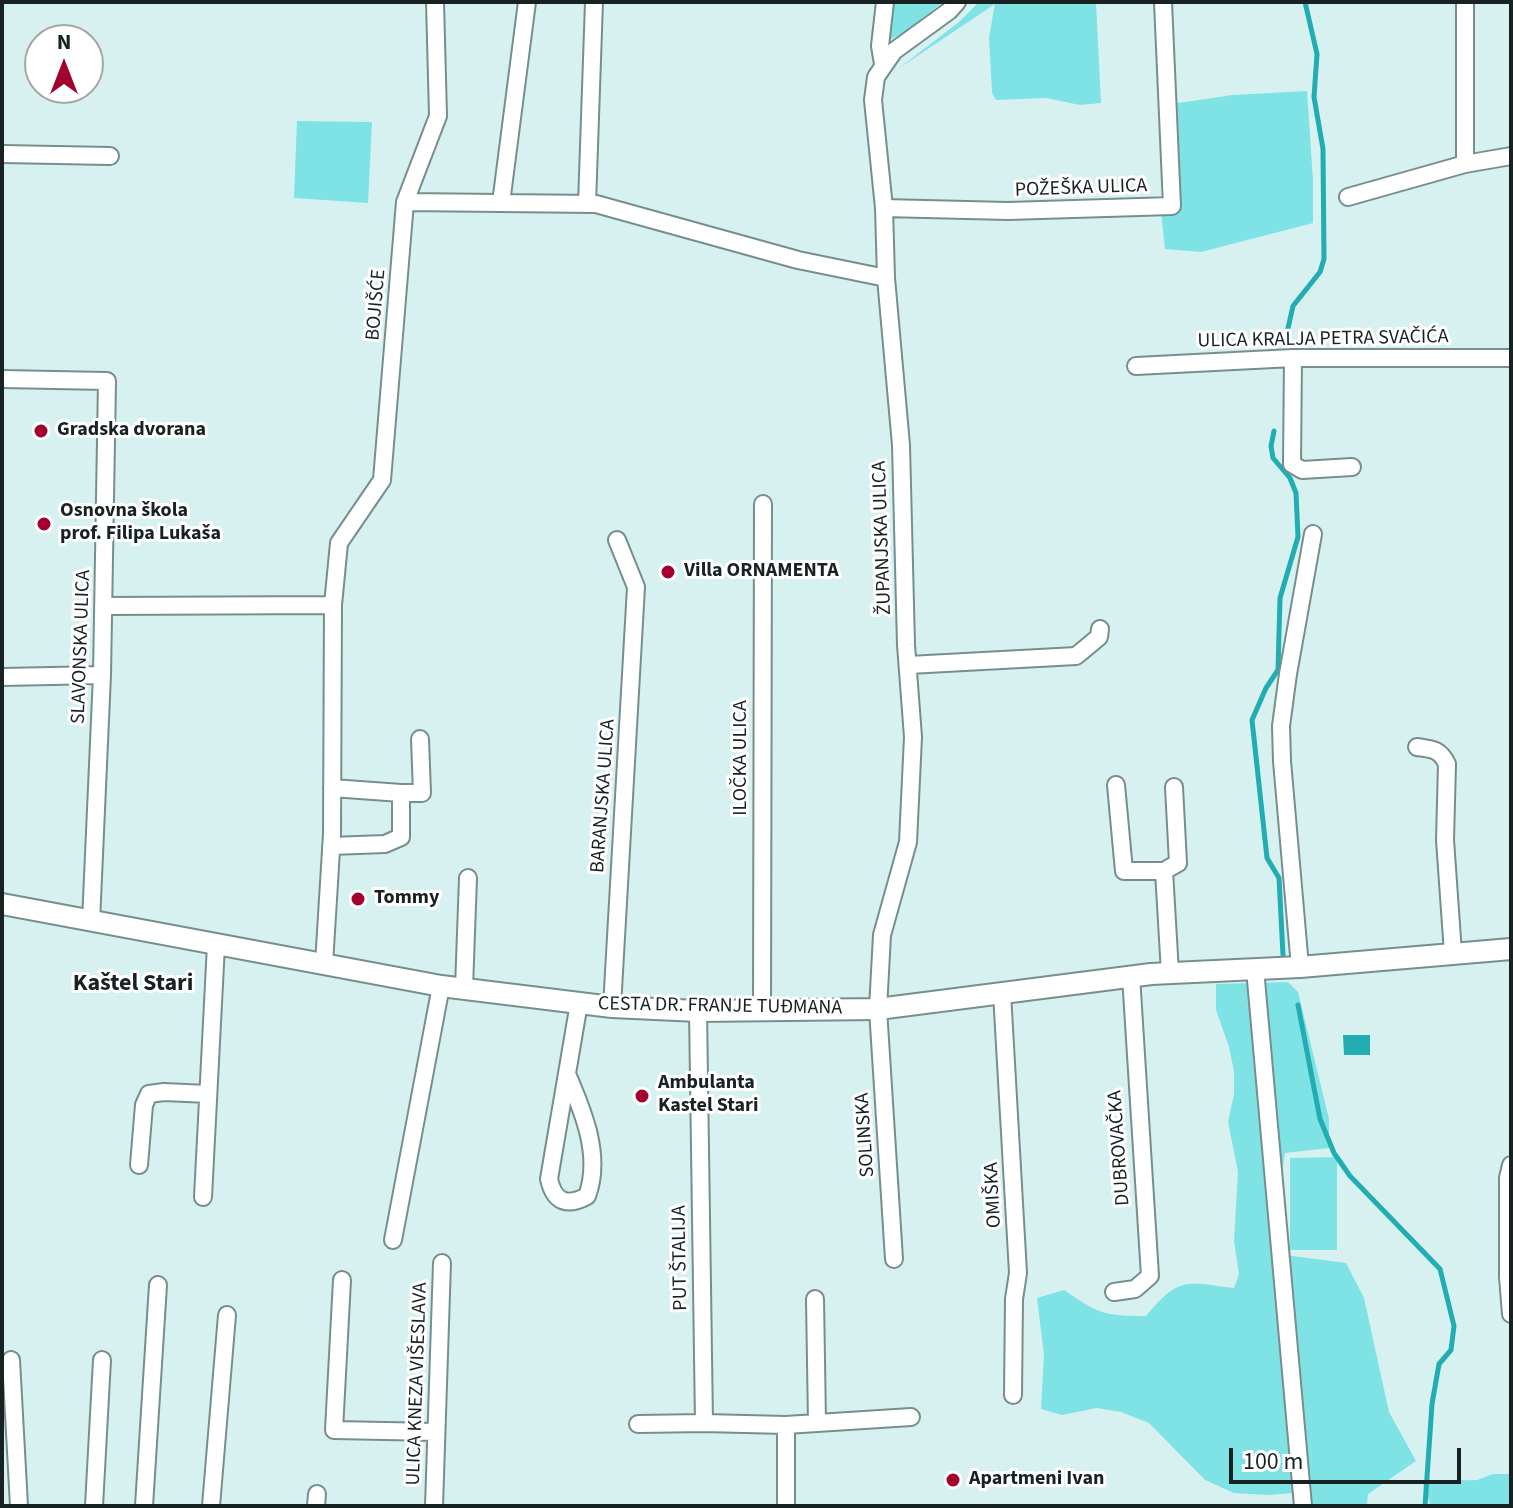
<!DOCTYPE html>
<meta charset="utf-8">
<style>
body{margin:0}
#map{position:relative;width:1513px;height:1508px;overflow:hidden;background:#d7f1f1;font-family:"Source Sans 3",sans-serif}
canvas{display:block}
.frame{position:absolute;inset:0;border:4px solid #192223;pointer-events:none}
.north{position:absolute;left:24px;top:24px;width:80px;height:80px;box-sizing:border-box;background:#fff;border:2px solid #a3a7a7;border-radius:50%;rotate:0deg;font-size:22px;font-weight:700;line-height:32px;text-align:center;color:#192223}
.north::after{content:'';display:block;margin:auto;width:28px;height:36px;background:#a2022d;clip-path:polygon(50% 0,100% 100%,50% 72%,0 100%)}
.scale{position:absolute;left:1229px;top:1448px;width:232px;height:36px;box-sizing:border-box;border:4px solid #192223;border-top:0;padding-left:10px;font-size:24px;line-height:28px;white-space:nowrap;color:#192223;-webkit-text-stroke:6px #fff;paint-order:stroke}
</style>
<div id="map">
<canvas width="1513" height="1508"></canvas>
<div class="frame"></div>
<div class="north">N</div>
<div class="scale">100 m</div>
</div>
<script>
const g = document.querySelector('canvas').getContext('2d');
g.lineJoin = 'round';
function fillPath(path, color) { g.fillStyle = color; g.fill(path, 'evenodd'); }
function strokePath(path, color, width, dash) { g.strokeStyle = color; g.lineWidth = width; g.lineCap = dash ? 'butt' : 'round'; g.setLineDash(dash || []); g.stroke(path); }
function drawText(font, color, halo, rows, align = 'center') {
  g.font = font + ' "Source Sans 3",sans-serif'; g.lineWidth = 6; g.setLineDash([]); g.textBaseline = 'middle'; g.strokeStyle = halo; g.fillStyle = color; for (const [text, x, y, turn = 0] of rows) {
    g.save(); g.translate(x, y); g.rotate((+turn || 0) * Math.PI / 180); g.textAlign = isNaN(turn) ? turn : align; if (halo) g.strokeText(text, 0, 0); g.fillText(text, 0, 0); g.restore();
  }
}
fillPath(new Path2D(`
 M893,2H943L902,34L889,40Z
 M979,2H1096L1101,103L1080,105L1046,98L996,100L992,93L989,37L995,4L898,69L959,22Z
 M1307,91L1313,180V223L1201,252L1165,249L1161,212L1178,205L1172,104L1232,95Z
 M297,121L372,122L368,203L294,198Z
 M1288,982L1298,992L1329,1119V1148L1285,1153L1280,1185L1285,1255L1346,1263L1364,1298L1389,1412L1416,1461L1368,1494L1367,1506H1313L1294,1493L1268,1495L1234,1493L1205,1480L1149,1423L1121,1412L1097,1408L1062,1415L1041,1409L1044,1355L1037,1298L1064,1290C1099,1314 1104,1316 1146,1316C1179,1276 1186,1282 1234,1288L1239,1274L1234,1241L1238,1172L1228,1122L1234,1094V1071L1229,1047L1216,1010V984Z
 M1337,1157V1250H1290V1158Z
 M1493,1474H1510L1511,1506H1431L1422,1481L1477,1480Z`), '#7fe3e5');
fillPath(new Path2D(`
 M1343,1035H1370V1055H1344Z`), '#21adb1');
strokePath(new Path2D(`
 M1286,337L1293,306L1320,272L1324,259L1323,149L1314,97L1317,54L1305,2
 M1274,431L1271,446L1273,458L1290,478L1296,493L1298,537L1280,598L1278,670L1266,688L1252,720L1267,858L1279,878L1283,955
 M1298,1005L1320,1119L1334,1153L1350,1176L1440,1269L1454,1326L1451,1350L1439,1364L1432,1404L1425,1506`), '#21adb1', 5);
const minor = new Path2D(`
 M883,64L880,46L885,2
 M2,154L110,156
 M1465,164V2
 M1348,197L1465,164L1511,156
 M405,202L596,204L798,260L886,278
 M501,203L527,2
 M587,204L594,2
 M884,208L1008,211L1172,206L1163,2
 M1293,358L1292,464L1302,470L1352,467
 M1136,366L1293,358H1511
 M2,379L107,381L102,675L91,922
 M103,606L333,605
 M909,665L1076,656L1099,637L1100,629
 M2,677L102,675
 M1417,747C1432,749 1440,749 1447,764L1445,840L1453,953
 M1116,785L1124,871H1164L1178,863L1174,787
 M332,788L401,793
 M331,846L385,844L401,837V793H422L420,739
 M1164,871L1170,973
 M324,964L332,834L333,605L339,543L382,480L405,202L438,116L435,2
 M1300,967L1282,761L1281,726L1288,674L1313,534
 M1255,969L1303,1506
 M464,988L468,878
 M1002,993L1018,1273L1014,1299L1013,1395
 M612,1007L636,587L617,540
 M698,1011L704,1423L786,1425V1506
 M762,1011L763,504
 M567,1074C583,1111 602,1156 587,1196C567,1207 554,1202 549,1179L579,1003
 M139,1165L144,1105L149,1094L164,1092L208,1094
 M1511,1165L1508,1178V1277L1511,1314
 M203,1197L216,945
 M393,1240L441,986
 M894,1259L878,1009L882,935L908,842L913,737L906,645L901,445L886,278L884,208L873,100L876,77L894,51L949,11L957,2
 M342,1280L334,1430L436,1432
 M1114,1292L1135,1289L1150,1276L1131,976
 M815,1299L817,1423
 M11,1360L19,1506
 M638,1424L704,1423
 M786,1425L911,1417
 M94,1506L102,1360
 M144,1506L158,1285
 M211,1506L227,1315
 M316,1506L317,1494
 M434,1506L442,1263`);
const major = new Path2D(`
 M2,904L441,986L612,1007L698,1011L878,1009L1151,974L1300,967L1511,949`);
strokePath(minor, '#778e8f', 20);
strokePath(major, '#778e8f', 24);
strokePath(minor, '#fff', 16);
strokePath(major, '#fff', 20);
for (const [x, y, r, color] of [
 [41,431,8,"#a2022d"],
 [44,524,8,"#a2022d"],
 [668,572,8,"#a2022d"],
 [358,899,8,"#a2022d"],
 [642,1096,8,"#a2022d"],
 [953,1480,8,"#a2022d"]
]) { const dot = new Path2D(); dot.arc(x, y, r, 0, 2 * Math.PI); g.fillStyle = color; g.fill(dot); strokePath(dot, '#fff', 3); }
drawText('20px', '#192223', '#fff', [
 ["POŽEŠKA ULICA",1081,189,-2],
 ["BOJIŠĆE",377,305,-85],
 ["ULICA KRALJA PETRA SVAČIĆA",1323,340,-1],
 ["ŽUPANJSKA ULICA",883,538,-92],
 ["SLAVONSKA ULICA",82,647,-88],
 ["ILOČKA ULICA",742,758,-90],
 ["BARANJSKA ULICA",604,796,-86],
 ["CESTA DR. FRANJE TUĐMANA",720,1007,1],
 ["SOLINSKA",866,1135,-94],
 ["DUBROVAČKA",1120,1148,-94],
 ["OMIŠKA",994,1195,-93],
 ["PUT ŠTALIJA",681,1258,-91],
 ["ULICA KNEZA VIŠESLAVA",418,1384,-88]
]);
drawText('bold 20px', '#192223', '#fff', [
 ["Gradska dvorana",57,431],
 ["Osnovna škola",60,512],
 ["prof. Filipa Lukaša",60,535],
 ["Villa ORNAMENTA",684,572],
 ["Tommy",374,899],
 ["Ambulanta",658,1084],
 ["Kastel Stari",658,1107],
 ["Apartmeni Ivan",969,1480]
], 'left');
drawText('bold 24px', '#192223', '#fff', [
 ["Kaštel Stari",133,985]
]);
</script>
